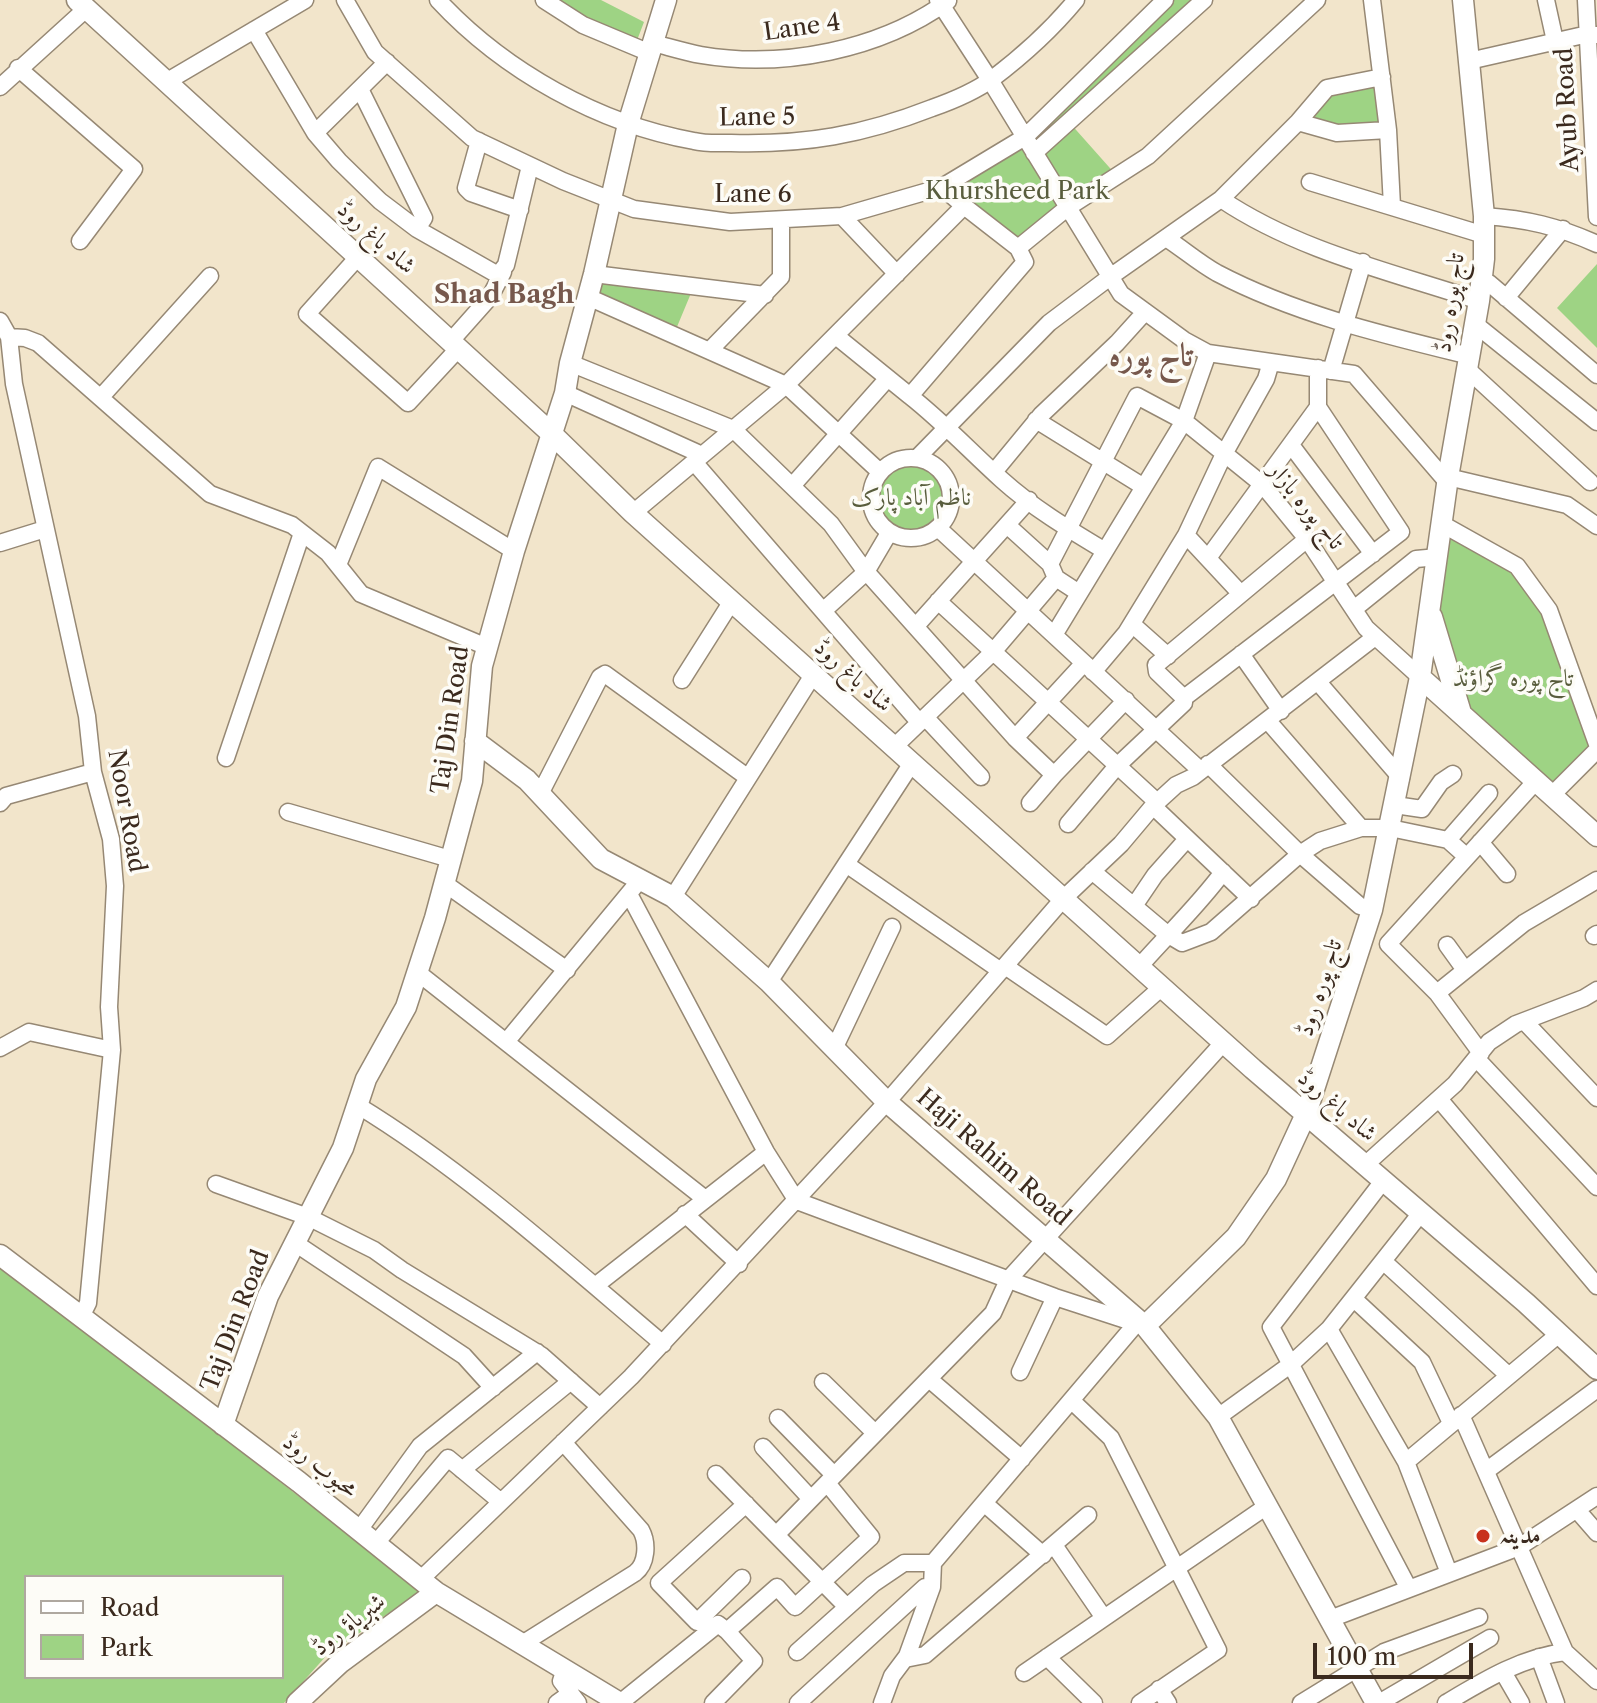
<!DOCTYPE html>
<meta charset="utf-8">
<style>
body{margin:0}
#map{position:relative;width:1597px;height:1703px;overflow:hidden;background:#f2e5cb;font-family:"Libre Caslon Text",serif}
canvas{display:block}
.legend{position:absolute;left:24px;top:1575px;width:260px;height:104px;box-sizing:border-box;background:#fdfcf7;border:2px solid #afa8a0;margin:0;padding:10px 14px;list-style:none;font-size:24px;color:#3b2a1e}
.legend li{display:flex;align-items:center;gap:16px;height:40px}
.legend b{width:40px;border:2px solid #afa8a0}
.scale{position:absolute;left:1313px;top:1643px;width:160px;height:36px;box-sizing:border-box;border:4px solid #3b2a1e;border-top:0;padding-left:10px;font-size:24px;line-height:28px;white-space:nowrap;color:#3b2a1e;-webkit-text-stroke:6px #fdfcf7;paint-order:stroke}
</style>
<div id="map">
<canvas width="1597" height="1703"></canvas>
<ul class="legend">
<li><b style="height:10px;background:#fff"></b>Road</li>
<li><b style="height:22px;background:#9ed384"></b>Park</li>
</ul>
<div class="scale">100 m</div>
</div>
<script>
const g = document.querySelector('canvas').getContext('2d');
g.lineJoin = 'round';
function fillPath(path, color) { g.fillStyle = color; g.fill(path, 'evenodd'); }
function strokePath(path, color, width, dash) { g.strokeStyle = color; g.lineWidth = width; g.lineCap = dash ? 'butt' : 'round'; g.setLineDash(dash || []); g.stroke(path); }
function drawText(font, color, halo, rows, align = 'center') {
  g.font = font + ' "Libre Caslon Text",Amiri,serif'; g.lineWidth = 7; g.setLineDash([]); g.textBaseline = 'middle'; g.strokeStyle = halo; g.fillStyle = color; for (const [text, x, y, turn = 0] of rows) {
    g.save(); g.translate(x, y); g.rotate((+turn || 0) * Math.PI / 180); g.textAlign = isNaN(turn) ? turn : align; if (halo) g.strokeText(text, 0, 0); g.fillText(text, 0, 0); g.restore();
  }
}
fillPath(new Path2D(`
 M551,0H601L644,22L636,43Z
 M1165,0H1202L1069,122L1117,176L1018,248L942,187L1025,137Z
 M1382,77L1388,130L1298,122L1322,92Z
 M1597,264V348L1557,308Z
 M594,274L694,286L674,334L588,297Z
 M871 498a40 40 0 1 1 80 0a40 40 0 1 1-80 0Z
 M1442,524L1517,566L1549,610L1597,744L1551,796L1464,716L1434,593Z
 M0,1265L421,1591L327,1655L284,1703H0ZM26,1577H282V1677H26Z`), '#9ed384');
const minor = new Path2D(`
 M345,0L375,52L472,138L563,181L634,209L730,222L842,216L942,187L1025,137L1165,0
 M438,0C504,71 599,124 694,141C706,144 719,143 731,143C805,145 863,135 932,108C952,101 974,92 992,79C1021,57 1053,28 1076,0
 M544,0L583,25L650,53
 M938,0L990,80L1121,294L1184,340L1208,353L1354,374L1448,483
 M1372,0L1388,130L1392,206
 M1546,0L1555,41
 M1586,0L1597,217
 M254,30L315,133L339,161L380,201L417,229L498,275L506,265L530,166
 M653,43C669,47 685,52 701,55C783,69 880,50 948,1
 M1469,61L1588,34L1596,35
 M18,68L134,169L80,241
 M166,82L305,0
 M0,87L87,8
 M360,89L424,218L417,229
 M1298,122L1337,133L1388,130
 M315,133L387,62
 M479,141L466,188L471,193L520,210
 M1034,153L1204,0
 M1310,182L1484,235
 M1221,199C1298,251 1392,272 1479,301
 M964,206L1018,248
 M842,216L897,274
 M1484,216C1527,219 1557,226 1597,244
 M1166,238C1183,249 1199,263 1217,273C1295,314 1384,335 1470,356
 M358,257L307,314L408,403L458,349
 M594,274L765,295
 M1481,281L1489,283L1597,375
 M588,297L786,385L880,472
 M1506,298L1563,229
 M0,321L9,337L14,384L87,716L93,772L111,839L115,886L109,1007L112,1050L88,1303L81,1317
 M1475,324L1597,422
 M836,336L910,396L1025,262L1018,248L1067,208L1148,156L1317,0
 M9,337L25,338L38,343L210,494L292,525L328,553L361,594L487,647
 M450,342L490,297L503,272
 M710,350L781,277V221
 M570,363L733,429L831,524L863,568L1015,738L1054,775L1126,700
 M1467,369L1590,482
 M1331,371L1363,262
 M565,393L702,455
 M910,396C943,422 971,452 1002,480C1033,508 1070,530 1105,551
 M101,397L210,276
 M1036,420L1144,487
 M1291,445L1373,554
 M871 498a40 40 0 1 1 80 0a40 40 0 1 1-80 0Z
 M917,458L1049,323L1110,277L1221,199L1298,122L1327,88L1382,77
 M694,462L919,722
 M994,472L1041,415L1117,343L1145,312
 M1448,477L1567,505L1597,526
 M792,486L888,378
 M633,513L786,385L964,206L942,187
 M1442,524L1517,566L1549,610L1597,744
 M1007,525L1050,564L1056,578L1079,593
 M938,528L1200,770
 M1186,535L1241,594
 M0,543L45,529
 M1208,558L1318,407
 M1050,564L1137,396L1184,421L1262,484L1307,539L1366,628L1420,677
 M338,565L378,467L514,551
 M938,601L1157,802
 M1354,609L1416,559L1438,557
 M823,611L866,572L889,533
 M1132,624L1168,656
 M916,626L1029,500
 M1054,635L1184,421L1208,353
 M1241,654L1281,711
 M1093,672L1126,633L1186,535L1224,454L1266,379L1271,362
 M682,680L732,601
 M1318,682L1401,778
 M1184,698L1401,532L1318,407V368
 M925,717L981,777
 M1268,721L1361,828
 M1015,738L1084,663
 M894,747L992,653L1056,578
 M226,758L302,533
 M1208,764L1300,854L1360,906L1372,910
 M540,794L600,677L605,674L747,777
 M1551,796L1597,750
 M0,803L6,796L93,772
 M1030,803L1054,775
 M1395,805L1422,809L1441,782L1453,774
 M1153,806L1251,899
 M288,812L450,859
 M1068,824L1117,766L1184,703V698L1157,672L1156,665L1307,539
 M1448,840L1489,793
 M1480,842L1507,874
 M846,864L1001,971
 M1092,871L1167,934L1182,943L1211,932L1300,854L1320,841L1361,828H1390L1448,840L1467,857
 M444,883L567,970
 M629,894L766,1152L797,1201L1055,1297L1144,1326
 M673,897L813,675
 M1134,906L1155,875L1187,839
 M1594,936L1597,934
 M1447,945L1465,970
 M1005,966L1107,1036L1162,987
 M1139,967C1167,935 1198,906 1223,872
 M417,972L704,1198
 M769,982L912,763
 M1437,993L1524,923L1597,880
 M1524,1021L1597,1098
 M506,1042L635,886
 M0,1048L29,1032L112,1050
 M834,1049L892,927
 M1481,1053L1437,993L1388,944L1535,782
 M1476,1058L1597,1187
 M1439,1099L1597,1286
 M357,1105C464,1170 566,1262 663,1344
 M1365,1165L1455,1084L1489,1042L1516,1024L1584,998L1597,990
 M1383,1181L1271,1327L1409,1589
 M216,1184L308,1217L374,1250L402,1270L541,1355L600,1407
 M685,1214L739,1264
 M295,1243L464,1356L493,1388
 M1383,1261L1508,1375
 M595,1286L766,1152
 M1354,1299L1422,1362L1451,1423
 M1329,1329L1406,1462L1449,1573
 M1020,1372L1055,1297
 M929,1379L1022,1459
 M823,1382L875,1433
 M1072,1401L1111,1438L1218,1650L1140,1703
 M1461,1415L1565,1652L1597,1681
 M1218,1417L1290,1365L1329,1329L1421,1213
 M778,1418L834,1475
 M763,1447L811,1499
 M1406,1462L1559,1334
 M462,1470L571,1381
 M1486,1471L1597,1389
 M716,1474L847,1607
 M984,1503L1043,1555
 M1577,1510L1597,1533
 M359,1530L420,1446L537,1352
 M777,1534L993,1313L1008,1280L1224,1042
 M376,1543L448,1458L501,1502
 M1054,1545L1104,1618
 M742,1578L697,1622L659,1583L746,1504
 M421,1579L631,1377L887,1102L1063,899L1121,844L1153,806L1176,785L1193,777L1375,637
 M1330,1619L1519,1547L1597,1496
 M522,1644L635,1573C647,1564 648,1543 641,1530L563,1442
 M797,1652L873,1584L904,1563H933
 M1047,1657L1094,1703
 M1539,1657L1556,1703
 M905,1659L925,1655L1088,1515
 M565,1669L561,1681L578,1703
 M1503,1672L1521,1703
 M1024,1673L1267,1506
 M1159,1689L1168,1703
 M557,1703L571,1693
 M620,1703L718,1624L727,1631L777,1587L795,1607L871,1537L827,1483
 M713,1703L754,1661L727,1631
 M798,1703L925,1587H932
 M882,1703L892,1676L907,1656L932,1587L933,1563L1135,1325
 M1301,1703L1384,1652L1479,1617
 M1379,1703L1490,1638
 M1446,1703C1483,1681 1522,1657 1565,1652`);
const major = new Path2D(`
 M77,0L553,435L633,513L1253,1069L1526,1303L1597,1369
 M1432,617L1461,713
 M1420,677L1597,836
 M475,741L527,780L601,859L673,897L769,982L887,1102L1145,1326L1218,1417L1376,1703
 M0,1255L299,1482L436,1592L620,1703
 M1145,1326L1236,1237L1276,1179L1306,1114L1372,910L1420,677L1448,477L1479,301L1484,259V216L1463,0
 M223,1425L268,1296L343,1148L366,1079L406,1007L435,918L472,781L482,666L514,551L565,393L570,363L594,274L628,124L666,0
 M297,1703L340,1663L436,1592`);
strokePath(minor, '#968874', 19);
strokePath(major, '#968874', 23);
strokePath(minor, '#fff', 16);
strokePath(major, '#fff', 20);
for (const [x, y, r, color] of [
 [1483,1536,8,"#c8321e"]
]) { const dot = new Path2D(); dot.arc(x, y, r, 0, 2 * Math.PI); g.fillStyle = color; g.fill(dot); strokePath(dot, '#fdfcf7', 3); }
drawText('24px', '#3b2a1e', '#fdfcf7', [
 ["Lane 4",802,28,-8],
 ["Ayub Road",1568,110,-93],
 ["Lane 5",757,118,-1],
 ["Lane 6",753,195],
 ["شاد باغ روڈ",376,238,42],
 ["تاج پورہ روڈ",1450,303,-82],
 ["تاج پورہ بازار",1306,506,51],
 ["شاد باغ روڈ",853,676,42],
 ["Taj Din Road",451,720,-82],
 ["Noor Road",126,811,80],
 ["تاج پورہ روڈ",1320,988,-72],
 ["شاد باغ روڈ",1337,1106,41],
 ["Haji Rahim Road",993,1158,41],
 ["Taj Din Road",236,1321,-69],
 ["محبوب روڈ",320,1466,38],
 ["شېرپاؤ روڈ",349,1625,-38]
]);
drawText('24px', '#595d3d', '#fdfcf7', [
 ["Khursheed Park",1017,192],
 ["ناظم آباد پارک",911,498],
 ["تاج پورہ گراؤنڈ",1513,679]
]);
drawText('bold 24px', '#3b2a1e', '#fdfcf7', [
 ["مدینہ",1499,1536]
], 'left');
drawText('bold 26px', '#76584c', '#fdfcf7', [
 ["Shad Bagh",504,295]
]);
drawText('bold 32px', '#76584c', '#fdfcf7', [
 ["تاج پورہ",1151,357]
]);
</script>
